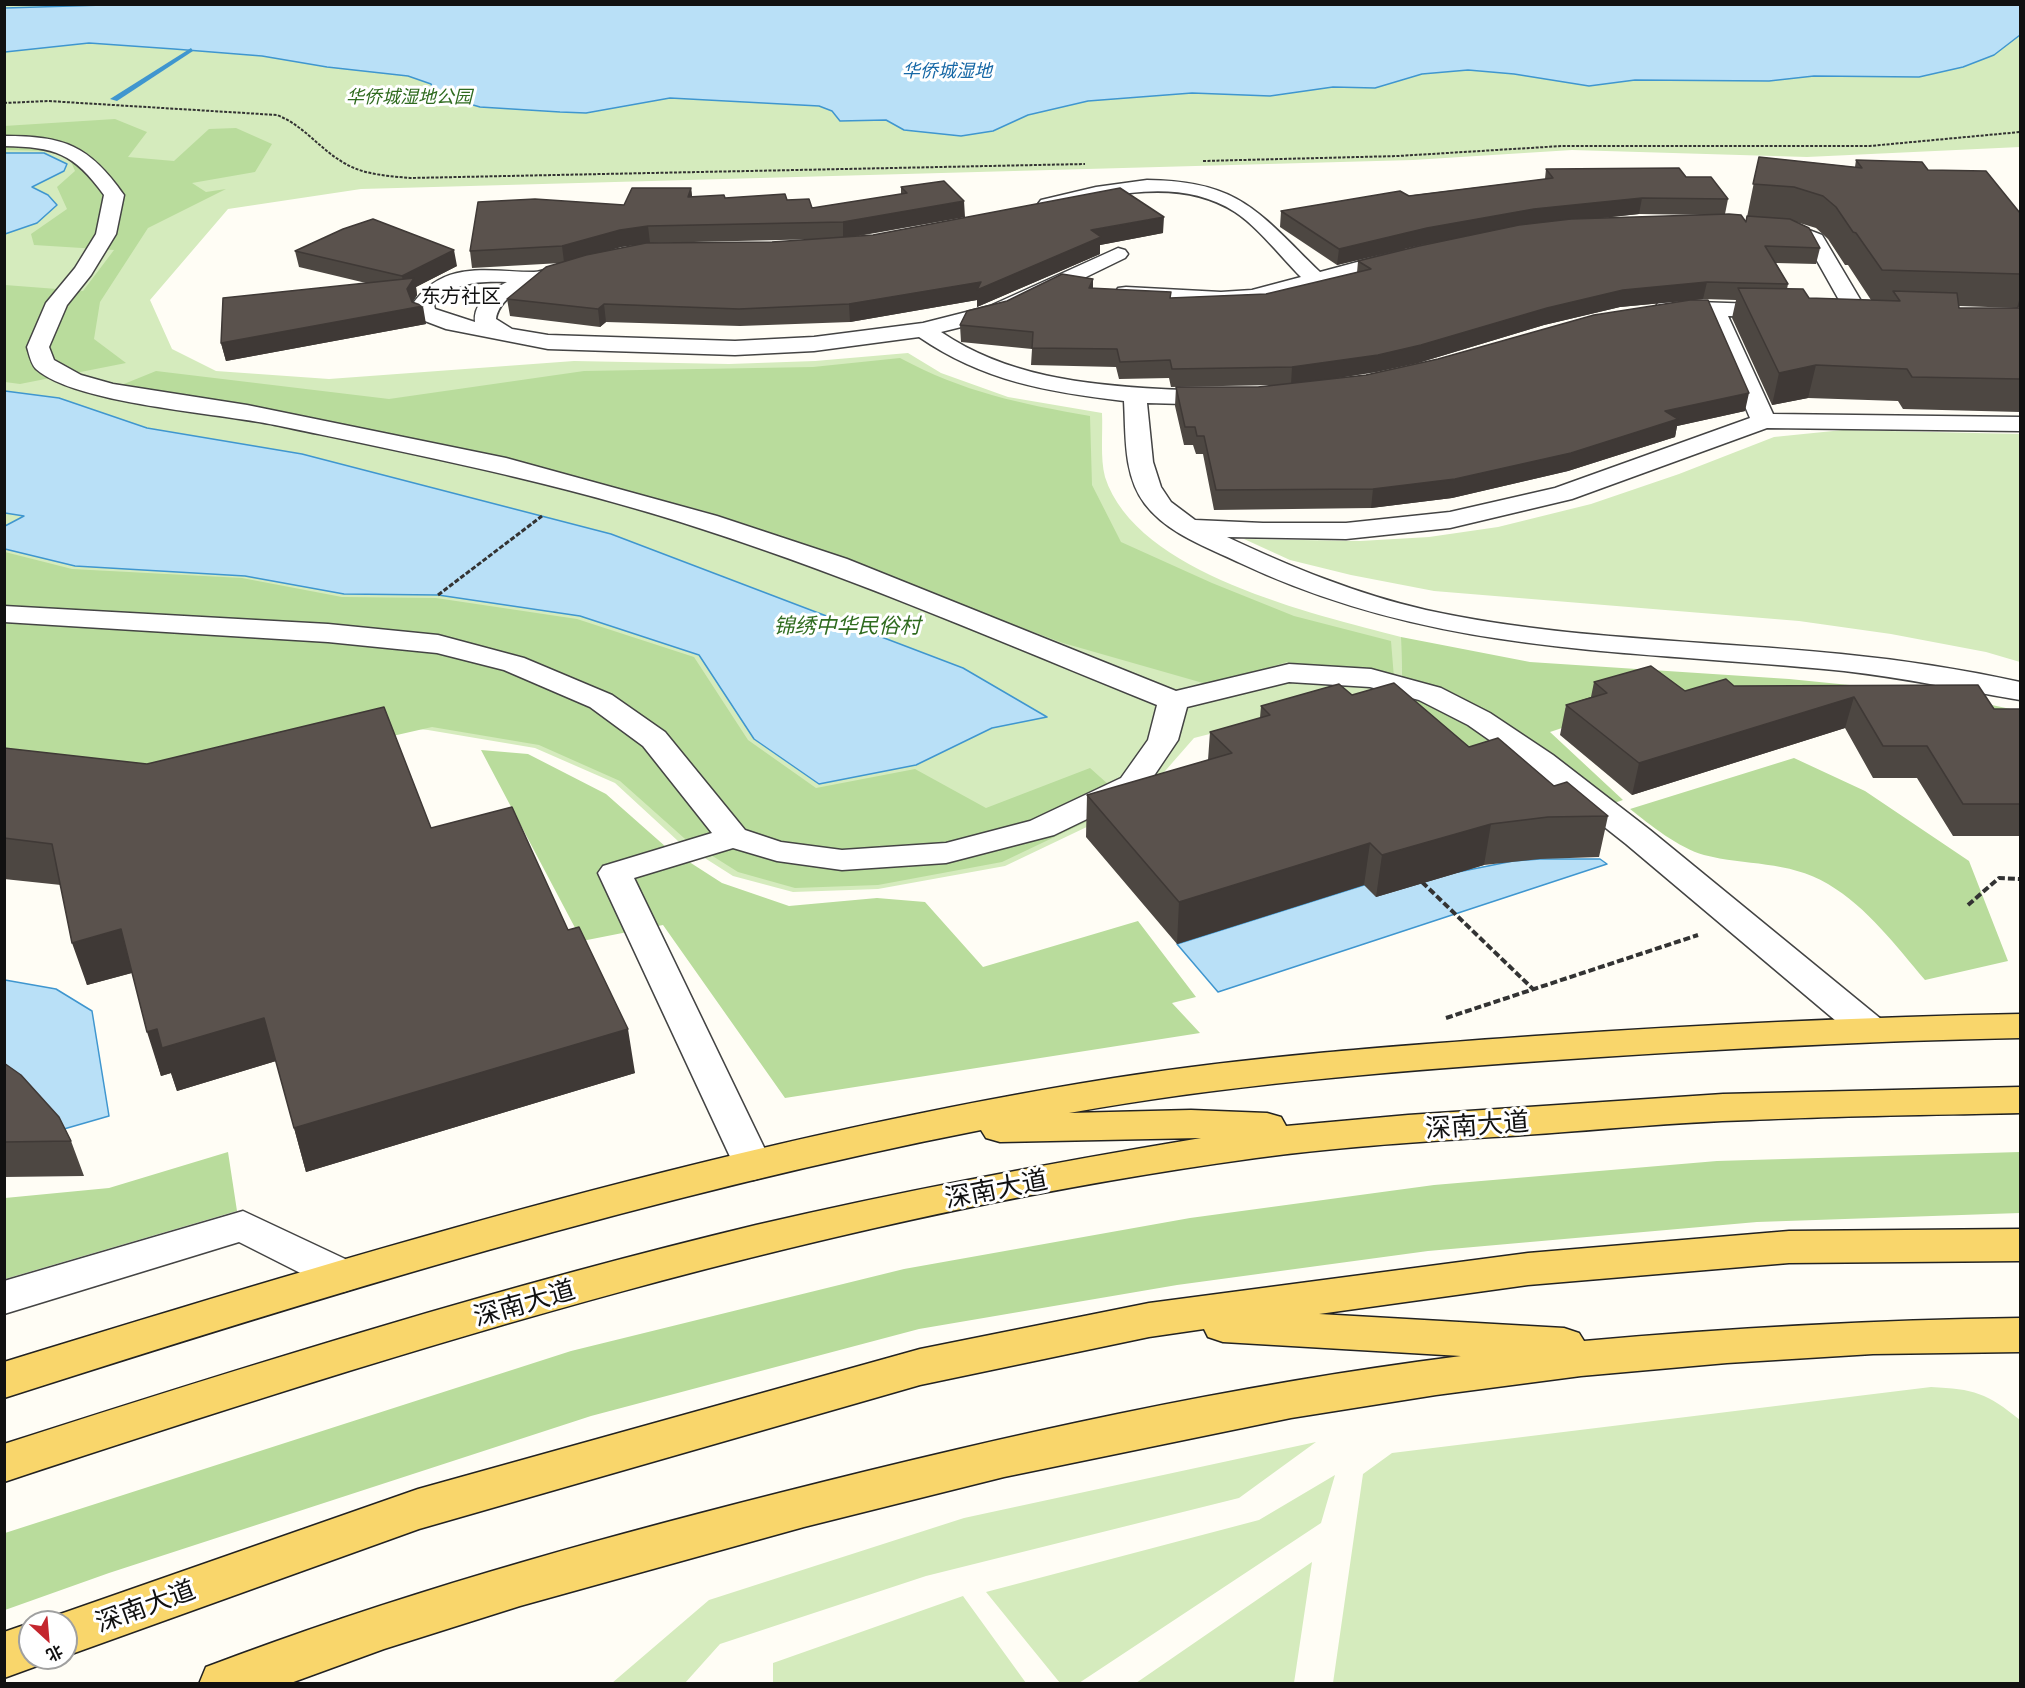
<!DOCTYPE html>
<meta charset="utf-8">
<style>
body{margin:0}
#map{position:relative;width:2025px;height:1688px;overflow:hidden;background:#fffdf5;font-family:Georgia,"Noto Sans SC",serif}
canvas{display:block}
.frame{position:absolute;inset:0;border:6px solid #111;pointer-events:none}
.north{position:absolute;left:18px;top:1610px;width:60px;height:60px;box-sizing:border-box;background:#fff;border:2px solid #a0a0a0;border-radius:50%;rotate:154deg;font-size:16px;font-weight:700;line-height:24px;text-align:center;color:#111}
.north::after{content:'';display:block;margin:auto;width:21px;height:27px;background:#c4262e;clip-path:polygon(50% 0,100% 100%,50% 72%,0 100%)}
</style>
<div id="map">
<canvas width="2025" height="1688"></canvas>
<div class="frame"></div>
<div class="north">北</div>
</div>
<script>
const g = document.querySelector('canvas').getContext('2d');
g.lineJoin = 'round';
function fillPath(path, color) { g.fillStyle = color; g.fill(path, 'evenodd'); }
function strokePath(path, color, width, dash) { g.strokeStyle = color; g.lineWidth = width; g.lineCap = dash ? 'butt' : 'round'; g.setLineDash(dash || []); g.stroke(path); }
function drawText(font, color, halo, rows, align = 'center') {
  g.font = font + ' Georgia,"Noto Sans SC",serif'; g.lineWidth = 6; g.setLineDash([]); g.textBaseline = 'middle'; g.strokeStyle = halo; g.fillStyle = color; for (const [text, x, y, turn = 0] of rows) {
    g.save(); g.translate(x, y); g.rotate((+turn || 0) * Math.PI / 180); g.textAlign = isNaN(turn) ? turn : align; if (halo) g.strokeText(text, 0, 0); g.fillText(text, 0, 0); g.restore();
  }
}
fillPath(new Path2D(`
 M4,5H2020V147L1807,157L1572,150L1413,160L361,189L228,209L150,300L172,349L216,371L329,379L574,361L729,364L815,361L908,353L941,373L1008,397L1102,413C1103,432 1100,458 1105,477C1136,574 1314,614 1401,637L1402,685L1194,738L1137,803L1005,866L878,889L793,892L733,876L678,841L615,783L535,748L428,730L5,687Z
 M1843,430L2020,434V662L1986,652L1891,634L1799,621L1434,591L1351,575L1290,560L1244,539L1360,541L1429,537L1498,527L1591,504L1679,474L1774,437Z
 M1931,1387C1974,1389 1987,1393 2020,1420V1683H1333L1363,1474L1392,1453Z
 M1316,1442L1239,1498L926,1576L720,1644L685,1683H612L709,1600L964,1518Z
 M1335,1475L1321,1523L1079,1683H1060L986,1592L1259,1520Z
 M1312,1562L1294,1683H1136Z
 M963,1596L1026,1683H773V1663Z`), '#d5ebbd');
fillPath(new Path2D(`
 M115,119L147,132L128,157L174,161L209,129L236,128L272,144L255,172L192,183L206,192L226,189L148,228L100,302L94,339L126,363L20,384L5,382V285L83,291L114,250L34,245L31,234L67,209L57,187L75,171L70,159L48,151L5,150L4,126Z
 M900,358C963,392 1021,404 1090,416L1092,485L1121,542L1212,583L1294,616L1391,641L1394,678L1287,662L1210,685L1063,643L705,511L496,459L119,386L156,371L389,399L584,371L813,367Z
 M5,552L72,569L242,578L342,597L436,598L577,619L694,657L748,740L816,788L915,769L986,808L1090,768L1128,802L1002,862L878,885L795,888L738,872L684,838L620,781L539,745L432,727L195,781L5,761Z
 M1401,637L1530,662L1789,679L1940,694L2020,711V731L1716,703L1643,687L1565,707L1580,722L1550,732L1623,800L1570,818L1464,775L1402,685Z
 M481,750L528,754L606,794L666,847L722,883L789,906L877,898L925,902L983,967L1138,921L1196,997L1172,1003L1200,1033L785,1098L663,925L582,941Z
 M1794,758L1865,791L1969,861L2008,961L1925,980C1895,945 1868,908 1828,884C1787,860 1746,866 1704,855C1679,848 1650,825 1630,809Z
 M228,1152L237,1211L5,1279V1198L109,1188Z
 M2020,1152V1213L1757,1222L1428,1251L1177,1285L919,1329L591,1416L109,1573L5,1610V1533L571,1351L904,1269L1190,1218L1434,1185L1717,1161Z`), '#b9dc9c');
const water = new Path2D(`
 M137,4H2020V35L1994,55L1963,67L1919,77L1814,76L1769,81L1635,80L1589,86L1514,74L1468,70L1422,74L1375,88L1333,87L1270,96L1192,93L1088,101L1028,115L993,131L961,136L904,130L886,120L840,121L832,111L819,106L670,98L586,113L560,112L480,107L435,94L431,84L408,76L327,67L262,56L174,49L89,43L5,52V8Z
 M5,153H44L67,164L64,171L32,187L48,195L57,205L37,223L5,234Z
 M5,391L59,398L147,428L302,454L611,534L963,668L1047,717L992,728L916,765L819,784L754,739L699,655L580,616L438,595L344,594L245,576L75,566L5,549V526L24,516L5,513Z
 M1540,859H1600L1607,864L1218,992L1177,944L1364,885L1458,872L1513,861Z
 M5,980L56,989L92,1011L109,1116L5,1146Z`);
fillPath(water, '#b9e0f7');
strokePath(water, '#3f96cf', 1.5);
fillPath(new Path2D(`
 M191,48L193,51L117,101L110,99Z`), '#3f96cf');
const minor = new Path2D(`
 M4,136C64,136 89,145 124,195L116,234L91,275L67,305L49,347L54,360L81,375L113,384L247,405L506,458L717,516L847,559L1176,691L1289,664L1371,669L1441,688L1490,713L1553,755L1650,830L1881,1019L1886,1028L1881,1037L1868,1040L1855,1037L1626,844L1531,769L1468,725L1419,700L1370,687L1289,682L1187,707L1178,740L1143,792L1054,835L946,863L842,870L777,861L733,848L634,878L773,1166L767,1176L753,1180L739,1176L598,873L603,866L712,833L643,746L590,707L504,670L437,653L328,642L4,622V606L328,624L438,635L524,658L612,695L665,732L745,830L781,842L842,850L946,843L1030,821L1121,778L1148,740L1157,705C1006,644 857,579 702,529C562,483 418,455 275,425C219,413 75,404 36,369C31,364 29,354 27,347L46,303L75,268L96,234L104,195C74,153 55,147 4,146Z
 M1147,180C1240,181 1258,212 1320,272L1402,250L1409,252L1412,256L1409,260C1314,286 1218,322 1118,298L1115,293L1118,288L1126,287L1221,292L1252,290L1301,277C1281,257 1258,227 1235,212C1179,176 1108,195 1048,210L1038,204L1041,200L1096,187Z
 M1783,220L1822,235L1867,311L1864,316H1848L1807,243L1776,230L1773,226L1776,222Z
 M1118,248L1125,250L1128,254L1125,258L1006,316L941,332C1006,376 1084,385 1161,389C1183,391 1208,388 1229,393L1233,398L1229,403L1221,405L1147,403L1153,462L1161,487L1171,502L1195,520L1263,523H1346L1450,512L1555,488L1750,418L1706,315L1658,313L1655,308L1658,303L1666,301L1788,305L1791,310L1788,315L1780,317L1728,316L1773,414L2020,417V431L1767,428L1572,499L1450,528L1346,539L1227,537C1291,567 1356,594 1426,610C1563,640 1703,640 1841,654C1902,660 1961,669 2020,682V700C1962,690 1904,678 1844,671C1631,649 1439,657 1240,563C1207,547 1168,534 1145,504C1123,475 1126,435 1124,401C1048,392 983,381 919,337L814,351L735,355L548,349L446,329L417,318L412,305C444,259 487,272 534,272C549,271 563,260 578,264L581,268L578,272C552,280 501,287 496,319L512,329L548,335L735,341L814,337L923,323L990,306ZM507,282C491,290 473,303 475,322L435,309L434,305C451,282 480,281 507,282Z
 M243,1211L358,1265L364,1276L358,1287L343,1292L328,1287L239,1242L4,1314V1281Z`);
const major = new Path2D(`
 M2020,1014V1038C1860,1041 1700,1050 1541,1061C1383,1072 1225,1085 1069,1113L1191,1110L1267,1113L1281,1117L1286,1126L1408,1115L1723,1094L2020,1087V1113C1930,1115 1841,1116 1751,1120C1675,1122 1599,1130 1524,1135C1434,1141 1345,1146 1256,1158C828,1216 413,1347 4,1482V1444C253,1364 502,1286 756,1225C903,1191 1051,1163 1201,1138L1000,1142L986,1138L981,1130C650,1195 326,1295 4,1398V1362C369,1250 737,1138 1114,1078C1254,1056 1394,1046 1535,1036C1697,1025 1858,1017 2020,1014Z
 M2020,1229V1261L1789,1263L1528,1285L1319,1314L1564,1328L1579,1333L1584,1341C1729,1328 1874,1320 2020,1318V1352L1873,1354L1727,1363L1581,1376L1436,1395L1291,1418L1004,1477L804,1527L520,1606L384,1649L288,1684H199L206,1667C393,1596 585,1542 779,1493C1003,1436 1231,1385 1461,1356L1223,1342L1208,1337L1204,1329L1149,1337L920,1385L419,1529L66,1656V1622H47L48,1618L66,1612L418,1489L920,1349L1149,1303L1528,1253L1789,1231Z
 M30,1623V1658H49L48,1662L4,1678V1632Z`);
strokePath(minor, '#444', 3);
strokePath(major, '#222', 3);
strokePath(new Path2D(`
 M4,103L48,101L277,115C305,126 320,150 346,164C365,175 389,176 410,178L1085,164
 M1203,161L1398,156L1562,146H1870L2020,132`), '#333', 2, [3, 1.5]);
strokePath(new Path2D(`
 M438,595L542,516`), '#333', 3, [5, 2]);
strokePath(new Path2D(`
 M1422,882L1534,990
 M1968,905L1999,878L2020,879
 M1446,1018L1698,935`), '#333', 4, [7, 3]);
fillPath(minor, '#fff');
fillPath(major, '#f9d66b');
fillPath(new Path2D(`
 M1759,157L1855,167L1856,160L1928,170L2020,213V307L2017,308L1959,306V308H2020V412L1903,409L1898,401L1808,398L1772,405L1732,318L1736,300L1703,299L1694,300L1745,411L1677,426L1675,437L1568,471L1452,498L1371,508L1214,510L1203,454H1196L1193,445H1184L1175,406L1176,387H1258L1274,385L1171,387L1169,378L1119,379L1116,367L1031,365L1032,349L961,342L960,325L1093,288L1171,298L1266,294L1357,273L1358,261L1425,244L1337,265L1280,227L1281,211L1545,179L1546,169L1686,177L1728,199L1725,214L1746,222ZM1639,214L1710,215L1603,218ZM1793,221L1816,228L1828,239L1845,265H1848L1871,300L1809,298L1787,289L1788,284L1776,263L1816,264L1820,248ZM1684,301L1438,359L1366,375L1332,379L1376,372L1418,363L1544,325L1620,307Z
 M901,187L965,217L853,237L1163,233L1100,245V254L977,307V300L850,322L740,326L606,322L600,327L510,316L507,299L561,263L472,268L470,251L624,205L691,188L692,197L787,200L812,208L901,194ZM823,239L772,242L651,243ZM639,244L607,251L621,247Z
 M295,251L457,266L416,287L417,295L413,302L426,324L226,361L221,343L366,283L299,267Z
 M1594,682L1685,691L1734,686L1994,709H2020V836H1953L1917,778H1873L1845,728L1632,795L1560,735L1566,705L1591,697Z
 M1352,695L1554,786L1608,816L1599,857L1540,859L1484,865L1376,897L1364,885L1177,944L1086,837L1087,795L1208,760L1210,732L1260,718L1261,706Z
 M4,748L431,828L568,930L635,1073L306,1172L276,1061L177,1091L171,1073L161,1076L132,973L87,985L61,885L4,879Z
 M4,1063L71,1141L84,1176L4,1177Z`), '#4d4742');
fillPath(new Path2D(`
 M691,188L693,204L688,197Z
 M1642,198L1639,214L1531,225L1425,244L1337,265L1339,249L1427,228L1534,209Z
 M964,201L965,217L843,238V222Z
 M1164,217L1163,233L1100,245V254L977,307V300L850,322L849,304L1091,230Z
 M648,226L650,243L621,247L564,262L562,246L620,230Z
 M454,250L457,266L416,287L417,295L410,306L405,293L402,276Z
 M1093,279V296L1089,288Z
 M1707,282L1703,299L1620,307L1544,325L1418,363L1376,372L1291,385L1292,367L1623,290Z
 M2020,297V307L2017,308Z
 M604,304L606,322L600,327L598,309Z
 M423,306L426,324L226,361L221,343Z
 M1816,365L1808,398L1772,405L1779,373Z
 M1749,393L1745,411L1677,426L1675,437L1568,471L1452,498L1371,508L1373,489L1665,411Z
 M1854,697L1845,728L1632,795L1639,763Z
 M1491,824L1484,865L1376,897L1382,855Z
 M1370,843L1364,885L1177,944L1179,902Z
 M121,929L135,972L87,985L72,943Z
 M264,1018L276,1061L177,1091L171,1073L161,1076L147,1032L157,1029Z
 M628,1029L635,1073L306,1172L294,1128Z`), '#3f3936');
const building = new Path2D(`
 M1759,157L1862,168L1856,160L1922,162L1928,170L1986,171L2020,213V274L1882,270L1856,233L1853,232L1836,207L1823,196L1794,187L1753,184Z
 M1679,168L1686,177H1711L1728,199L1642,198L1534,209L1427,228L1339,249L1281,211L1400,191L1409,196L1553,178L1546,169Z
 M944,181L964,201L843,222L648,226L620,230L562,246L470,251L478,202L535,199L624,205L632,188H691L688,197L724,195L725,198L785,194L787,200L809,199L812,208L907,193L901,187Z
 M1120,188L1164,217L1091,230L1101,237L977,290L981,282L849,304L739,309L604,304L598,309L507,299L546,267L586,255L646,243L772,242L873,235Z
 M1729,214L1741,215L1746,222L1747,216L1790,219L1809,228L1820,248L1765,246L1788,284L1707,282L1623,290L1547,308L1421,345L1378,355L1292,367L1172,369L1170,360L1120,362L1117,349L1032,348L1033,332L960,325L967,311L1007,301L1062,274L1093,279L1089,288L1171,292L1170,298L1266,294L1371,269L1358,261L1419,246L1519,225L1571,219Z
 M373,219L454,250L402,276L295,251L343,229Z
 M414,278L407,289L412,302L423,306L221,343L223,298Z
 M1738,288L1803,289L1809,298L1900,301L1893,291L1957,293L1959,308H2020V379L1912,377L1907,369L1816,365L1779,373Z
 M1690,300H1708L1749,393L1665,411L1678,419L1571,453L1455,479L1373,489L1216,490L1204,436H1197L1195,427H1185L1176,387H1258L1366,375L1438,359L1594,315Z
 M1651,666L1685,691L1726,679L1734,686L1978,685L1994,709H2020V804H1963L1927,746H1883L1854,697L1639,763L1566,705L1607,693L1594,682Z
 M1394,683L1469,747L1498,738L1554,786L1567,782L1608,816L1548,817L1491,824L1382,855L1370,843L1179,902L1087,795L1232,753L1210,732L1270,715L1261,706L1339,684L1352,695Z
 M384,707L431,828L512,807L568,930L579,927L628,1029L294,1128L264,1018L162,1048L157,1029L147,1032L121,929L72,943L52,844L4,838V748L147,764Z
 M4,1063L21,1075L59,1117L71,1141L4,1142Z`);
fillPath(building, '#5a524d');
strokePath(building, '#3f3936', 1.5);
drawText('italic 18px', '#1768a6', '#fff', [
 ["华侨城湿地",947,70]
]);
drawText('italic 18px', '#2f6b1f', '#fff', [
 ["华侨城湿地公园",409,96]
]);
drawText('20px', '#111', '#fff', [
 ["东方社区",461,295]
]);
drawText('italic 21px', '#2f6b1f', '#fff', [
 ["锦绣中华民俗村",847,625]
]);
drawText('26px', '#111', '#fff', [
 ["深南大道",1477,1124,-4],
 ["深南大道",996,1188,-11],
 ["深南大道",524,1302,-16],
 ["深南大道",145,1605,-20]
]);
</script>
